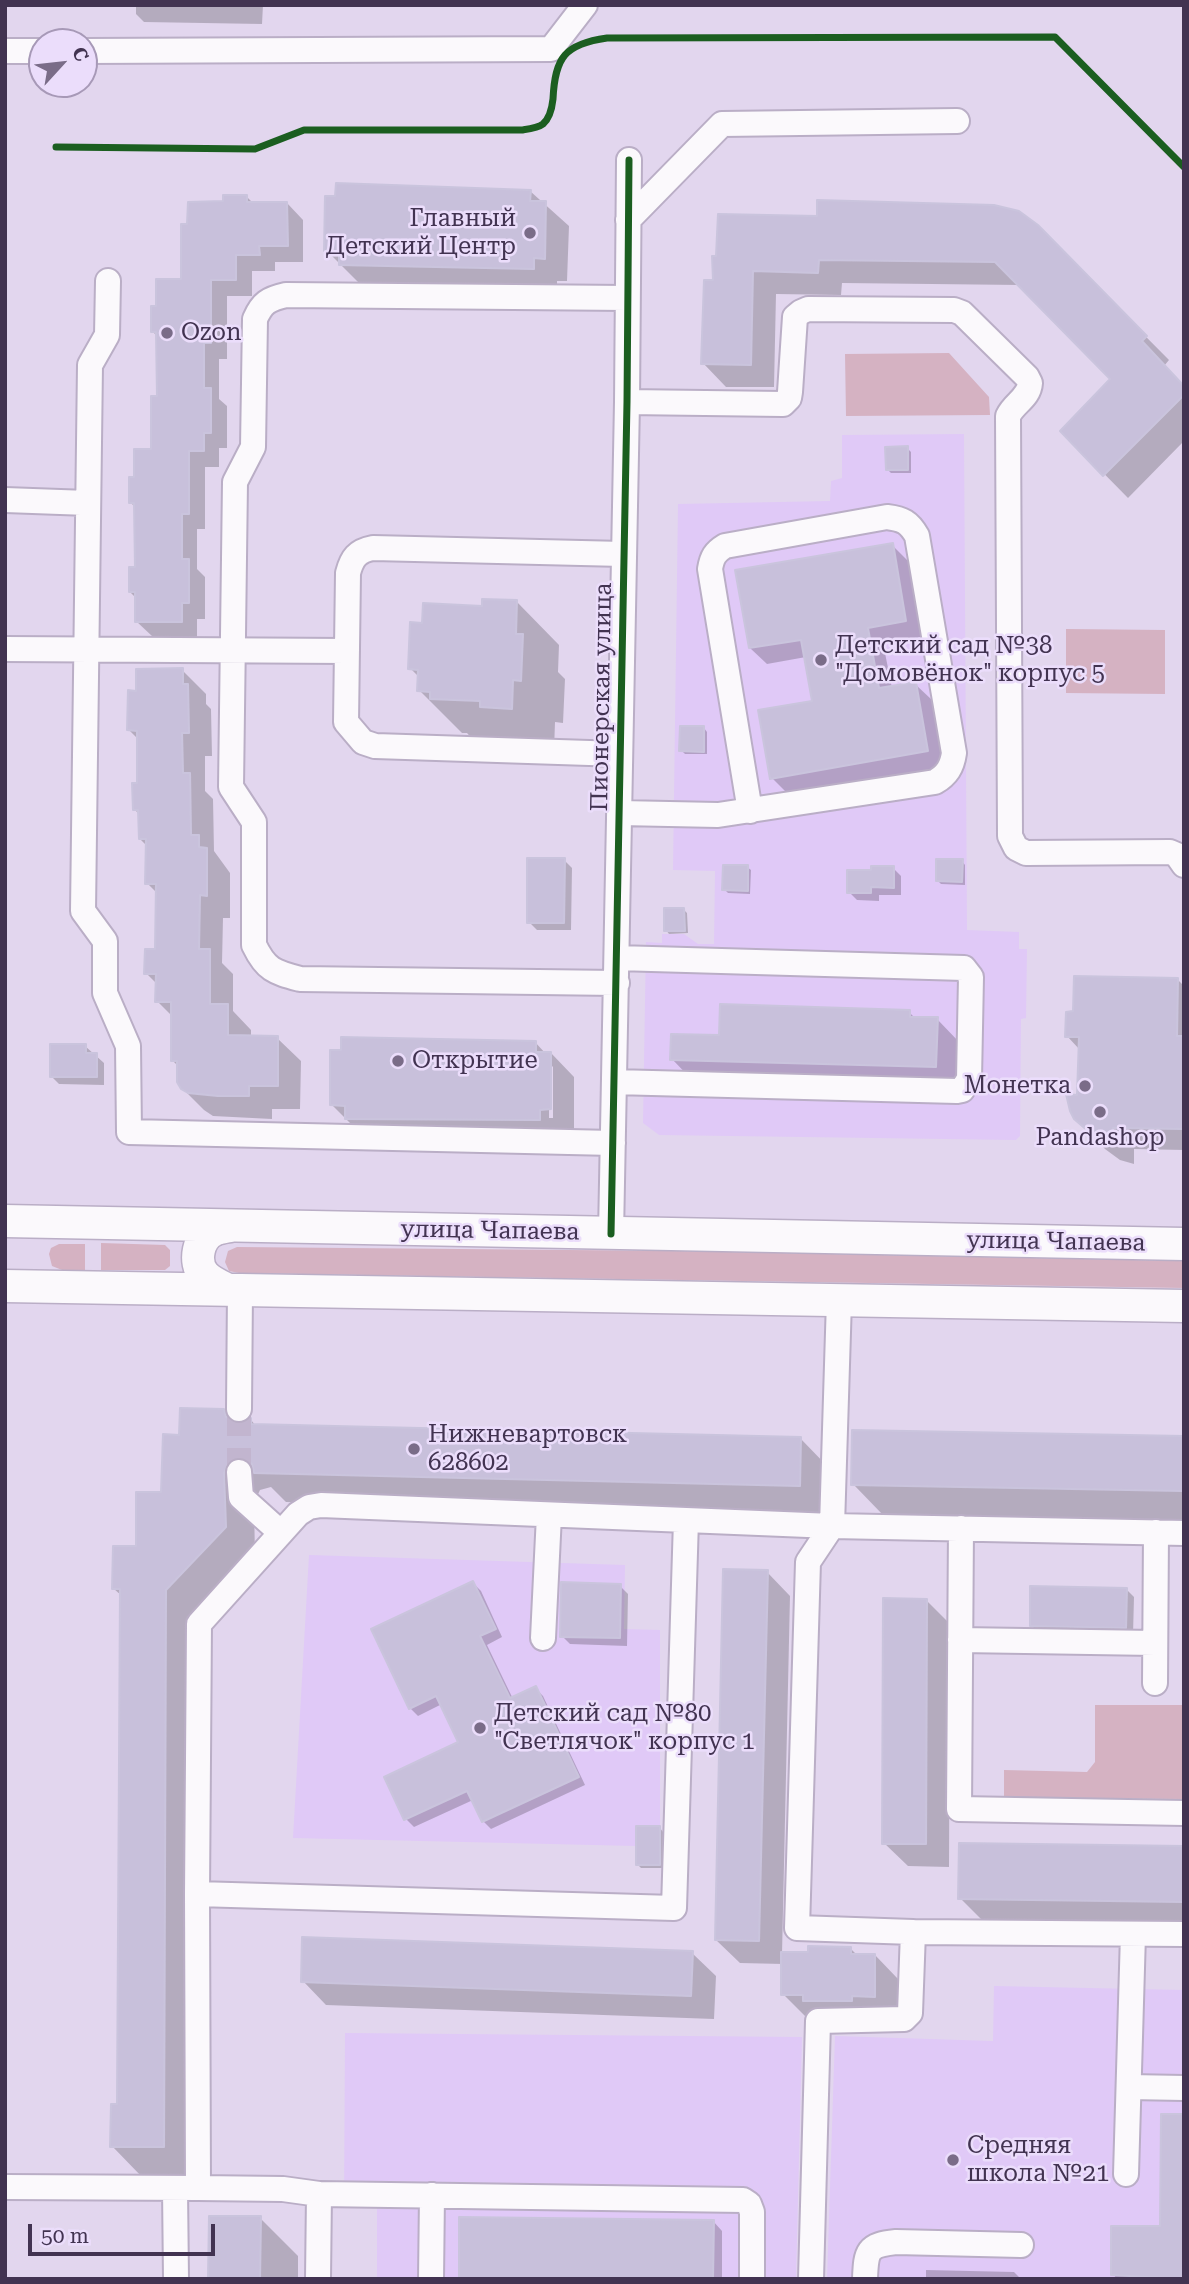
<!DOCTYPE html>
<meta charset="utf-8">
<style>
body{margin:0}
#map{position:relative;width:1189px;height:2284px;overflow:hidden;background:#e2d6ee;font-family:"Roboto Serif",serif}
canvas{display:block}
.frame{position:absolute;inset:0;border:7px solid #423351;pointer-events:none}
.north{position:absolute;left:28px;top:28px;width:70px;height:70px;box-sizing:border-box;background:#ebddfb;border:2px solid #a799b7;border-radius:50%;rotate:63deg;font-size:19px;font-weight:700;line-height:28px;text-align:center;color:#423351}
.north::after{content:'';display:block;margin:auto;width:24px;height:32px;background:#7a6c88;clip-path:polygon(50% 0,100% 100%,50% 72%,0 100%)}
.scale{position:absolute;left:28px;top:2224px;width:187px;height:32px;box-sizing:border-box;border:4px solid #423351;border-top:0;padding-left:9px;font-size:21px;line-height:24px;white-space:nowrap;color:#423351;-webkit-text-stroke:5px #ebddfb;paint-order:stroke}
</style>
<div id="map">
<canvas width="1189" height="2284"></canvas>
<div class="frame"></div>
<div class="north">С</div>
<div class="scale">50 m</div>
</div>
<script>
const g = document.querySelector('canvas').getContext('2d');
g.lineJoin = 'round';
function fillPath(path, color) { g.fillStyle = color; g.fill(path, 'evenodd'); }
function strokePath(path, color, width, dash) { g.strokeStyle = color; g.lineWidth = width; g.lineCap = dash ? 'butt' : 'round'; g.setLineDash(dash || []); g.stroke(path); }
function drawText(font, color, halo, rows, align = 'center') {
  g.font = font + ' "Roboto Serif",serif'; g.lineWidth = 5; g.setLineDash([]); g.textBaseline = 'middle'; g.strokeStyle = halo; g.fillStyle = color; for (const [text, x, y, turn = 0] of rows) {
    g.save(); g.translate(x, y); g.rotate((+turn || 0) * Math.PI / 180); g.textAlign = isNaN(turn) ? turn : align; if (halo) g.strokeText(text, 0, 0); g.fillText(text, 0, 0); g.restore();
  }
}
fillPath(new Path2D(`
 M964,434L967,930L1019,932V949H1027L1026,1018L1021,1019L1020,1136L1016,1140L659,1135L643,1123L646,942L662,943V934H684L698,944H714L715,871L673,870L678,504L830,501L831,481L842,478V435Z
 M309,1555L625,1565L624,1629L660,1630V1826H636V1846L293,1838Z
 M994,1986L1184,1990V2279H827L835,2036L993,2041Z
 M345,2033L802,2037L796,2279H377V2206H344Z`), '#e0c9f7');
fillPath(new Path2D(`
 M949,353L989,397L990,415L846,416L845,354Z
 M1066,629L1165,630V694L1066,693Z
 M101,1243L165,1245L170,1250V1266L165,1270H101Z
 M59,1244H85V1270H62L52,1266L49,1254L51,1248Z
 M237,1247L680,1251L1184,1261V1288L239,1273L229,1271L225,1262L228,1251Z
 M1095,1705H1184V1799L1004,1798V1770L1087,1772L1095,1762Z`), '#d5b2c2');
fillPath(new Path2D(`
 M136,5H263L262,24L144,22L136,14Z
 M530,191L569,226L567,281H557V292L364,288L326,250Z
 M247,197L253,203H287L303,220V262H275V271H252V296H227V359H219V399L227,406V448H219V467H205V529H197V569L205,577V619H197V637H153L136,621V598L130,592L136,568V508L130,502L136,479L152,451L159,398L158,337L152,331L158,308L183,281L189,226L225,203Z
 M1037,227L1169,360L1164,366L1184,387V441L1128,498L1062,431L1113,379L1020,285L842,283L841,295L776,294L774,387H726L703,363L715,281L714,258Z
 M907,448L911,452V473H891L888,470Z
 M892,545L908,561L921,637L883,643L892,688L915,684L932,700L943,767L788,794L772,778L814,703L806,657L767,664L750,648Z
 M517,602L559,645L558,672L565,679L563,723L555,722L554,751L474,741L467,733H462L419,690L420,678L410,668L424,624L484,608Z
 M182,670L206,694V704L211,709L212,756H205V791L213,799L214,851L230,873V918H223L222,963L233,974V1011L251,1030V1037L277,1038L301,1061L300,1109H272V1119L213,1116L204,1110L180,1086L179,1067L172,1060L173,1017L157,1001V984L146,973L157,951V893L147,883V846L140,839V815L134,809L139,785L138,739L129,730L138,692Z
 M704,728L707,732V754H685L681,750Z
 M564,860L572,868L571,930H537L529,922Z
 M962,861L965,865V885L941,884L937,880Z
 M747,867L751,870L750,894L728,893L724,889Z
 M893,868L901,876V895H879V901L857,900L849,892L873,872Z
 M684,910L687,913L688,933L669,934L666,930Z
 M1177,979L1184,986V1150L1134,1149V1164L1120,1160L1105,1149L1082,1126L1079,1097L1080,1050L1067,1036Z
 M909,1012L915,1018L937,1019L960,1043L959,1089L695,1083L672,1059L720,1037Z
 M535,1042L546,1054L551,1053L574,1077V1132L355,1128L332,1105ZM549,1063L553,1067V1118H549Z
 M85,1046L104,1063V1085L59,1084L51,1076Z
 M223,1411L238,1426L251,1420L256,1426L800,1438L830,1469L829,1515L286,1502L271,1487L260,1490L254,1503L255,1558L196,1620L194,2177H142L112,2146L119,2106L122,1596L114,1589L138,1547L163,1494L181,1436Z
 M1184,1438V1521L884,1516L853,1484Z
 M767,1572L790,1596L782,1954H810L850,1948L857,1955H875L898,1979V2020L806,2017L783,1994V1964L740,1963L716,1940Z
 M473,1583L481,1591L502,1637L487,1645L513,1699L535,1688L543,1696L585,1785L491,1829L483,1821L473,1800L414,1827L406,1819L386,1778L460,1743L442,1704L418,1716L410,1708Z
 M620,1586L628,1594L627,1646L570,1644L562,1636Z
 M1126,1589L1134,1597L1133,1635L1039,1633L1031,1625Z
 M926,1600L950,1624L949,1867L908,1866L884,1843Z
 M660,1828L663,1832V1868H641L637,1864Z
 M1184,1848V1922L981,1919L960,1898Z
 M692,1953L716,1976L714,2019L326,2005L303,1981Z
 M260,2218L298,2256V2279H210Z
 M713,2221L722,2231V2279H461Z
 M926,2270L1014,2272L1021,2279H926Z
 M1113,2274L1184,2279H1117Z`), '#0003');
const building = new Path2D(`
 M336,183L531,190L530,201H546L545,259L534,258V269L339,265V252L324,251L325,196H335Z
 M223,195H247V202H287L288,246H259L260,255H236V280H211V343H204V388H211V433H204V451H189V514H182V559H189V603H182V622H135V592H129V567H135L134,503H129V477H134V449H151V396H157L156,332H151V306H156V279H181V224H187L188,202L223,201Z
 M817,200L994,205L1019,211L1038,225L1147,336L1142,341L1184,386V395L1103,476L1060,431L1110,379L995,262L819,260L818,273L753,271L751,365L701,364L704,280H713L712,256H716L718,214L817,216Z
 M908,446V470H886L885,447Z
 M893,543L906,621L868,628L879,688L916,682L928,751L770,779L758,710L812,701L801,640L749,648L735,570Z
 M482,599L517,600L516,634H523L521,681L513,680L512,709L480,707V701L430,699V692L417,691L418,670L408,669L410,622L422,623L423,603L482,606Z
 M183,668V684H188L189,733H182L183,773H190L191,835H199V847L207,848V896L200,895L199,949H210V1004H228V1035L278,1036V1086H249V1096H218L188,1093L181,1089L177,1082V1061H171V1002H155L156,974H144L145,949H155L156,884H145L146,839H139L138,810H133L132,783H137V731L127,730L128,690L136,691V669Z
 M680,726H704V752L679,751Z
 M527,858H565L564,923H527Z
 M936,859H963L962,882L936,881Z
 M723,865H748V891L722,890Z
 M871,866H894V888L871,887V893H847V870H871Z
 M664,908H684L685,931H664Z
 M1074,976L1178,978L1177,1036H1184V1129L1113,1128V1143L1096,1138L1074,1119L1070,1111L1066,1094L1077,1095L1079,1037H1065L1066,1012L1073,1011Z
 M720,1004L910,1010V1017H938L936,1067L670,1060L671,1034L719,1035Z
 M341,1037L536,1041V1052H551V1109L540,1110V1120L345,1119V1106L330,1105V1050H341Z
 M50,1044H86V1053H97V1077H50Z
 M180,1408L224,1409L226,1417L238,1424L246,1422L251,1418V1424L801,1437L800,1486L254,1473L252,1464L246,1459L237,1457L230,1460L224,1473L226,1527L166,1590L164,2147H110L111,2104H117L120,1589H112L113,1546H136V1492H161L163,1434L179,1435Z
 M852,1430L1184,1436V1491L851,1485Z
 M723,1569L768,1570L759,1941L715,1940Z
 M473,1581L496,1629L480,1636L510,1698L536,1686L579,1777L482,1822L467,1791L404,1820L384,1777L458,1742L436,1696L409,1709L371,1629Z
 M561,1582L621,1584L620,1638L560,1637Z
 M1030,1586L1127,1588L1126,1628L1030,1626Z
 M883,1598L927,1599L926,1844H882Z
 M636,1826H660V1865H636Z
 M959,1843L1184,1846V1902L958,1899Z
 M302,1937L693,1951L691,1996L301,1982Z
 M808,1946L851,1947V1954H875V1997L852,1996V2001H803V1995H781V1952H808Z
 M1161,2114H1184V2279L1111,2275V2226H1160Z
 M209,2216H261L260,2279H208Z
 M459,2217L714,2220L713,2279H459Z`);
fillPath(building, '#c8c0db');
strokePath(building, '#cac4dd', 2);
strokePath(new Path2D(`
 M239,1472V1409`), '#c2b5cf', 24, [24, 12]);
const minor = new Path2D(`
 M5,51H42
 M84,51L551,49L585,5
 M628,220L722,124L957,121
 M108,281L107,335L90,365L83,911L105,941V993L128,1046L129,1132L613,1143
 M627,402L783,404L789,398L790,392L795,317L801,312L808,309L954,310L962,313L1027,377L1030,383C1029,398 1014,403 1008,416L1010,836L1016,848L1026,853L1170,852L1177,855L1184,865
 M5,500L88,503
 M5,649L347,651
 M620,754L375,746L363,742L346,722L348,573C352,558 357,551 373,548L623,554
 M620,813L718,815L935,782C947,775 952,767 954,753L917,536C909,522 903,519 887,517L725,546C715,552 712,557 710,569L750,811
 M617,983L300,979C274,972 266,970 254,945V822L231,787L235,482L253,447L255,319C262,303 268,299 286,295L627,298
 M614,1082L957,1091L962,1090L969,1079L971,977L964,968L617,958
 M611,1234L627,402L629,160
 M239,1409L240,1291
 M239,1472L241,1497L280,1532
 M961,1528L959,1809L1184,1813
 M543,1638L549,1515
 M960,1640L1155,1643
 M1155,1683L1156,1532
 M197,1894L674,1908L686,1520
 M913,1932L797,1928L808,1562L832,1526L1184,1533
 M1129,2087L1184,2088
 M1126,2174L1133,1934
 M5,2187L198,2188L197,1894L199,1624L298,1514L309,1507L321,1505L832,1526L839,1300
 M198,2188L283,2189L319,2194L318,2279
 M175,2189L176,2279
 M319,2194L743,2200L749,2204L752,2212V2279
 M431,2279L432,2195
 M811,2279L818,2021L904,2019L910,2013L913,1932L1184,1934
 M865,2279C866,2251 867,2245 896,2242L1021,2245`);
const major = new Path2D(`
 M5,1221L1184,1244
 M5,1286L1184,1306
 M228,1290C220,1286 210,1282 204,1275C193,1262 198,1237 214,1230C218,1228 225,1227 230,1226`);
strokePath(minor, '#baaec6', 28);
strokePath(major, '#baaec6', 35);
strokePath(minor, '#fbf9fc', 24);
strokePath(major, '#fbf9fc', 32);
strokePath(new Path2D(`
 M56,147L255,149L304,130H522C529,129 538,128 543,124C550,118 552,108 553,99C555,57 565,44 607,38L1055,37L1184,167
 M611,1234L627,402L629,160`), '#1b5e20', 7);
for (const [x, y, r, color] of [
 [530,233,7,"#7a6c88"],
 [167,333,7,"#7a6c88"],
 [821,660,7,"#7a6c88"],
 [398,1061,7,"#7a6c88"],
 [1085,1086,7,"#7a6c88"],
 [1100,1112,7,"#7a6c88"],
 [414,1449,7,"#7a6c88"],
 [480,1728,7,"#7a6c88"],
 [953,2160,7,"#7a6c88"]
]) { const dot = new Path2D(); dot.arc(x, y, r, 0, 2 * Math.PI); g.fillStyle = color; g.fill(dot); strokePath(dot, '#ebddfb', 2.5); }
drawText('24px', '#423351', '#ebddfb', [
 ["Главный",516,219,"right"],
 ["Детский Центр",516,247,"right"],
 ["Ozon",181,333],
 ["Детский сад №38",835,646],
 ["\"Домовёнок\" корпус 5",835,674],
 ["Открытие",412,1061],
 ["Монетка",1071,1086,"right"],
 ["Pandashop",1100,1138,"center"],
 ["Нижневартовск",428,1435],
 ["628602",428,1463],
 ["Детский сад №80",494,1714],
 ["\"Светлячок\" корпус 1",494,1742],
 ["Средняя",967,2146],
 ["школа №21",967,2174]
], 'left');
drawText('24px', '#423351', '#ebddfb', [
 ["Пионерская улица",602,697,-89],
 ["улица Чапаева",490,1231,1],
 ["улица Чапаева",1056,1242,1]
]);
</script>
